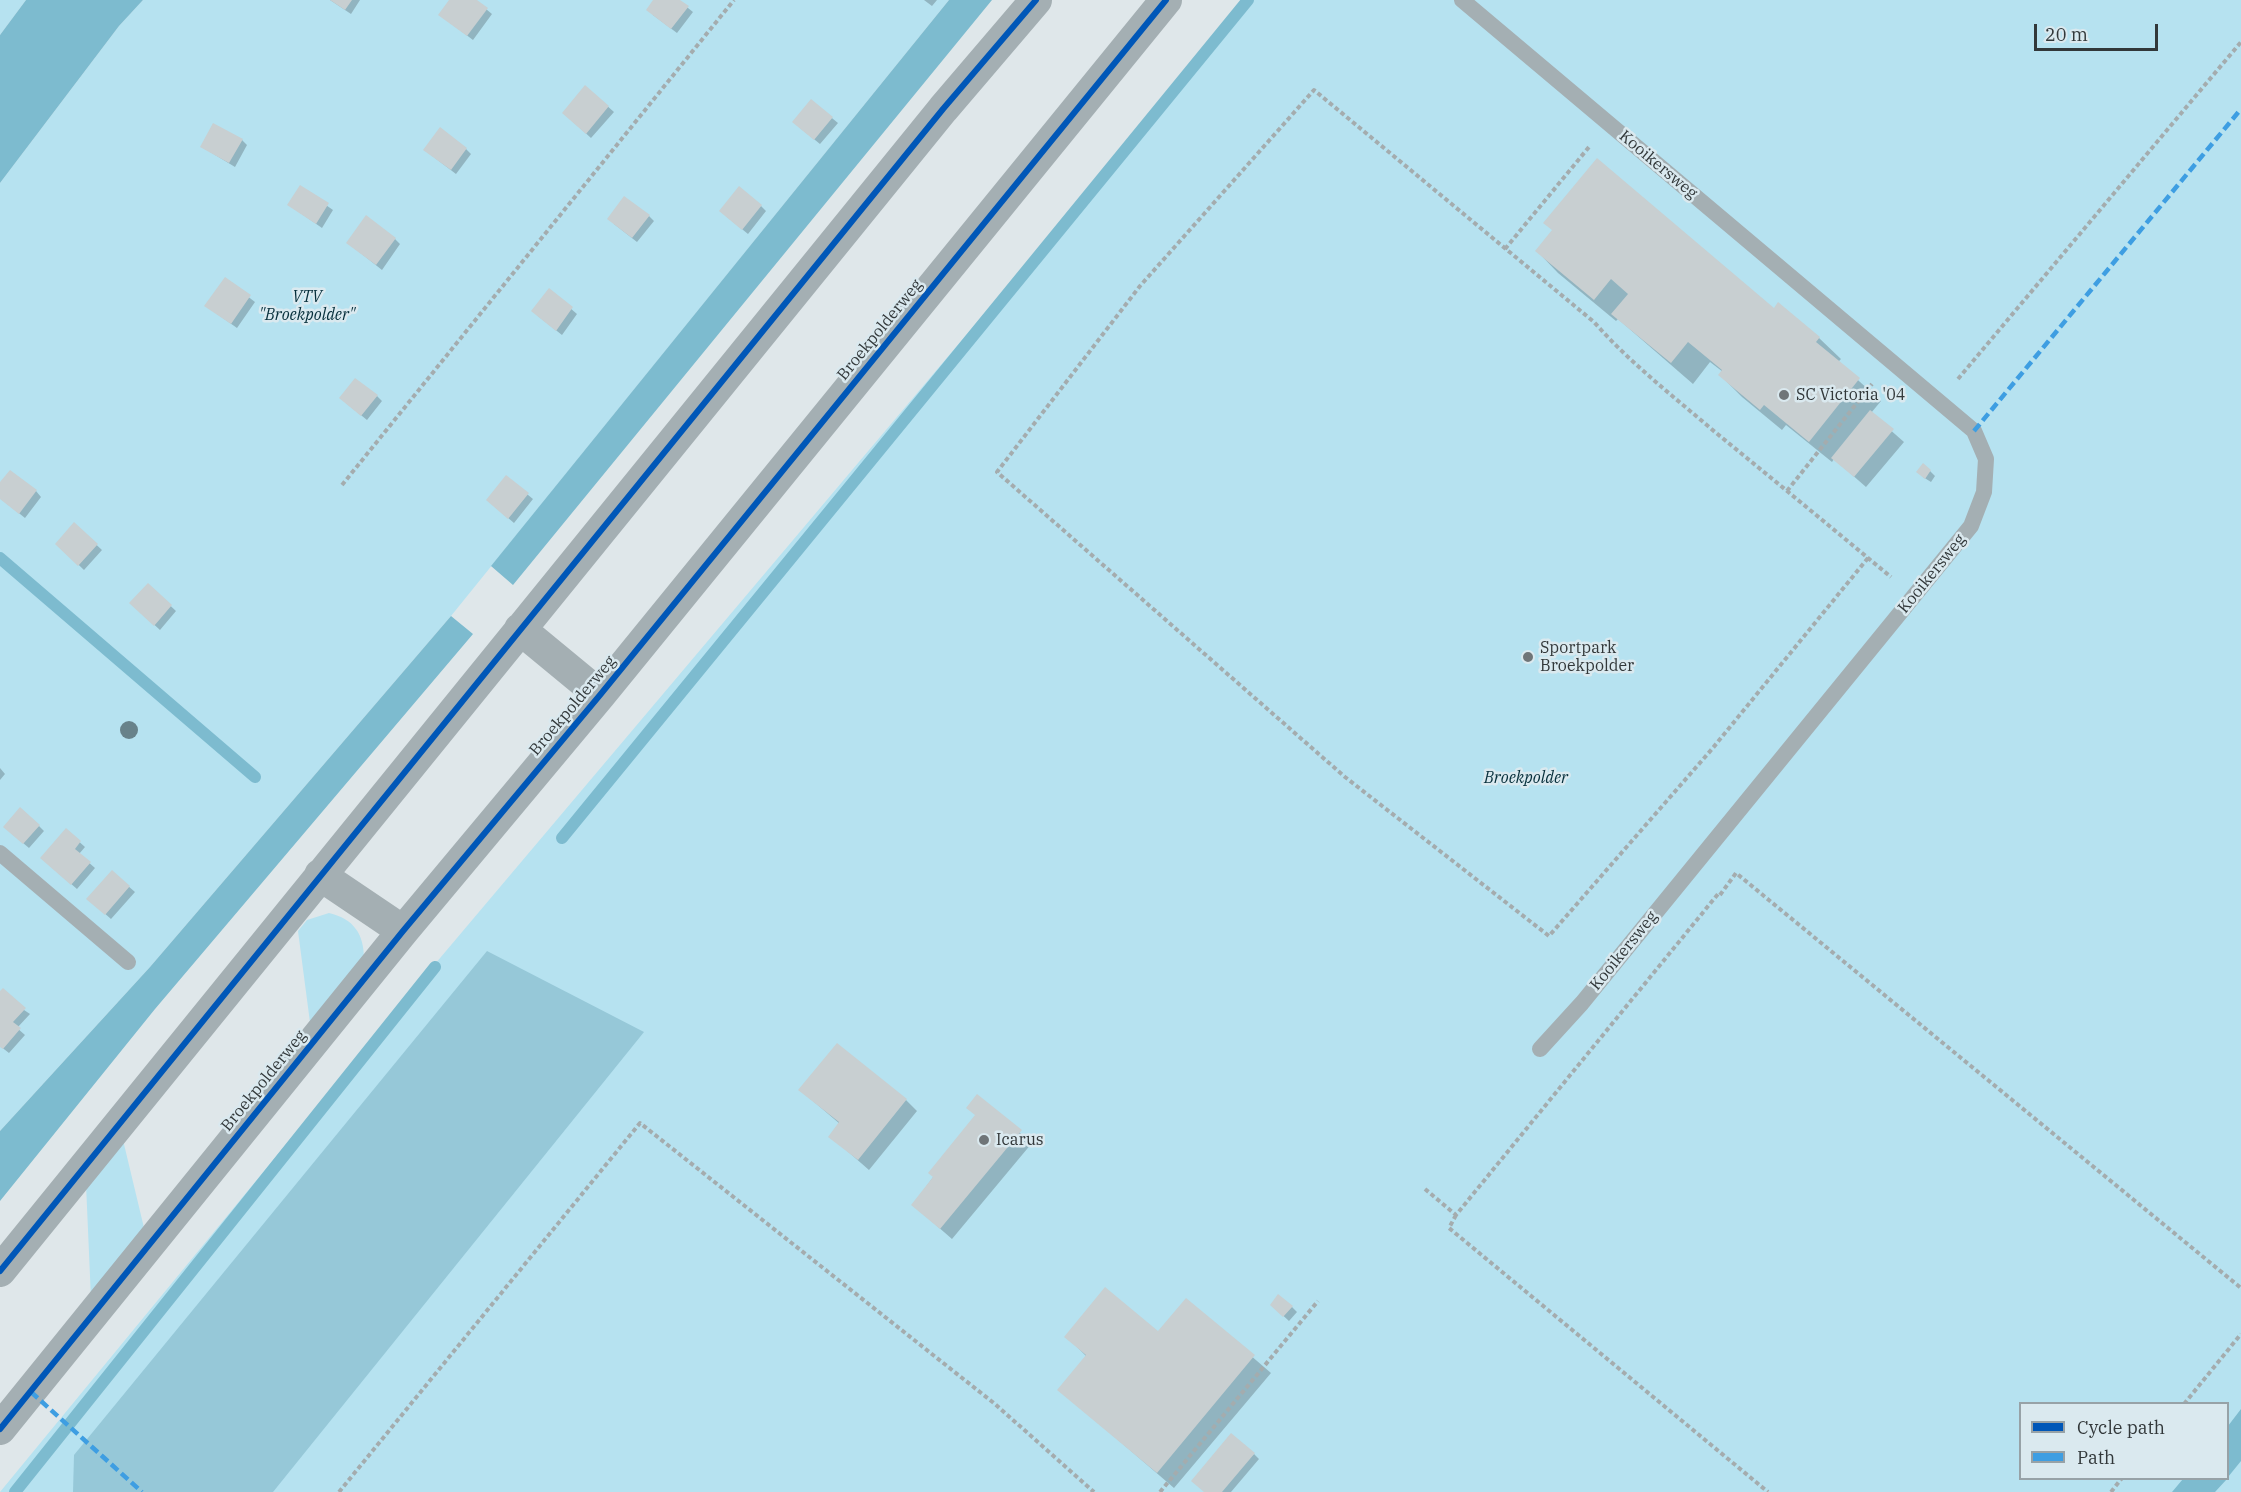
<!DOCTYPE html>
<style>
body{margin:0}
#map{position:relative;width:2241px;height:1492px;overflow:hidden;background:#dfe7ea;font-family:"IBM Plex Serif",serif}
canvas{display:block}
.legend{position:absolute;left:2019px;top:1402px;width:210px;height:78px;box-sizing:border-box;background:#dae9ef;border:2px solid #97a2a7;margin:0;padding:8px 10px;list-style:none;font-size:18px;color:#32383a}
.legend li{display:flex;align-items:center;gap:12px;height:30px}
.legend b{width:30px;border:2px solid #97a2a7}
.scale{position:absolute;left:2034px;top:24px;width:124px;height:27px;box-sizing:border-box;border:3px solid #32383a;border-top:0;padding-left:8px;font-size:18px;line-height:21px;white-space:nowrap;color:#32383a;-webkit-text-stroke:4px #dae9ef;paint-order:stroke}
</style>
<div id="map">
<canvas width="2241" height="1492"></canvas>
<ul class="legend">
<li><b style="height:8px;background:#0057b8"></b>Cycle path</li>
<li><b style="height:8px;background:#3e9ee2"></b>Path</li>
</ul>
<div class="scale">20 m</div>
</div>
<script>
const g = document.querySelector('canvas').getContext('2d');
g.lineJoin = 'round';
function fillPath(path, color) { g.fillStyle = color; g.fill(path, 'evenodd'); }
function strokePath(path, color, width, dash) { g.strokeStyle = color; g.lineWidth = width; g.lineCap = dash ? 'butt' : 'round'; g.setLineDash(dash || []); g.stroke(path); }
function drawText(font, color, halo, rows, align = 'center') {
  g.font = font + ' "IBM Plex Serif",serif'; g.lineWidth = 5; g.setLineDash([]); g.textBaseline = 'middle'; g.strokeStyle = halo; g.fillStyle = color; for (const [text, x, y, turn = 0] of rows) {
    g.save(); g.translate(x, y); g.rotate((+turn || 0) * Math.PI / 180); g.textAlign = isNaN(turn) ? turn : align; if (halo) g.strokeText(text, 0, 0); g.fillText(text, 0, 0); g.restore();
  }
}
fillPath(new Path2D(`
 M0,0H26L0,35Z
 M143,0H949L451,616L150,967L0,1131V183L119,26Z
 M1249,0H2241V1492H0L408,996ZM2020,1404H2228V1478H2020Z
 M329,913C354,919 364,934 364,959L311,1030L298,931L307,920Z
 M123,1140L145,1232L91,1299L86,1184Z`), '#b6e2f0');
fillPath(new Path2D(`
 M487,951L644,1032L273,1492H73L74,1455Z`), '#96c8d8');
fillPath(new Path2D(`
 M26,0H143L119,26L0,183V35Z
 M949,0H992L513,585L491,566Z
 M451,616L473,634L155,1009L0,1201V1131L150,967Z
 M2241,1409V1461L2228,1477V1426Z
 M2183,1479V1478L2227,1479L2215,1492H2172Z`), '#7dbbcf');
fillPath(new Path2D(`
 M330,0H360L351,14Z
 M451,0H475L492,14L473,40L440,15Z
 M655,0H678L693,12L677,33L653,15Z
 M924,0H937L932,6Z
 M586,87L614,112L591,138L569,118Z
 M811,101L838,123L820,144L799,127Z
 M242,140L247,145L235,167L202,147Z
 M466,149L471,154L456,174L431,155Z
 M300,187L333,210L322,228L289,205Z
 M761,206L766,211L748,234L726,216Z
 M649,216L654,221L637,242L614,224Z
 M395,239L400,244L382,270L348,243Z
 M1537,251L1775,310L1819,338L1841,359L1838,362L1881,401L1871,413L1904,442L1866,487L1834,459L1832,462L1786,425L1782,430L1742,397L1720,375L1723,372L1710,362L1693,384L1618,319L1616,321L1558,273Z
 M225,279L255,302L237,328L206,306Z
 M549,290L577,314L562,335L538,316Z
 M377,396L382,401L367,420L346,403Z
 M1930,471L1935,476L1931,482L1923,477Z
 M506,477L533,499L514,523L493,505Z
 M0,484L36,491L41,497L25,518L0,498Z
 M75,525L102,550L84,570L57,544Z
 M148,585L176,611L160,630L136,608Z
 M0,768L5,774L0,780Z
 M39,826L44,831L29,848L10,832Z
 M66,830L85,847L79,854L95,868L77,889L47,863Z
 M112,872L135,892L111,919L94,904Z
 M0,994L30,1014L17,1028L25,1035L9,1053L0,1046Z
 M800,1090L906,1100L917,1111L869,1170L830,1136L840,1124Z
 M977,1096L1032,1143L952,1239L913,1205L977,1116Z
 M1186,1300L1271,1373L1174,1488L1060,1390L1087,1357L1066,1336L1159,1333Z
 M1292,1307L1297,1312L1289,1321L1277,1310Z
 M1254,1454L1259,1459L1231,1492H1205Z`), '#0003');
strokePath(new Path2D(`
 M0,558L255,777
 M562,838L1248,0
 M15,1492L435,967`), '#7dbbcf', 12);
fillPath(new Path2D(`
 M330,0H352L345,10Z
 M449,0H477L488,8L467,36L438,15Z
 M653,0H680L689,6L671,29L646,10Z
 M585,85L609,106L586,134L562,113Z
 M811,99L833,117L814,140L792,122Z
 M213,123L243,139L229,163L200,147Z
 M440,127L467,148L451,170L423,150Z
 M1597,158L1774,308L1778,302L1820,337L1816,342L1860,378L1809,442L1764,405L1760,410L1718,375L1722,370L1688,342L1671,363L1611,314L1628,294L1611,279L1594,300L1535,251L1552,230L1543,223Z
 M300,185L329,203L316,224L287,205Z
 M739,186L762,205L742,230L719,211Z
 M624,196L650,215L632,238L607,219Z
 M366,215L396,238L376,265L346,243Z
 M225,277L251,295L231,324L204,306Z
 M549,288L573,307L556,331L531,311Z
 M355,378L378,395L361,416L339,398Z
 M1870,410L1894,429L1854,477L1831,458Z
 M1923,463L1931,470L1925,479L1916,472Z
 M10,470L37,490L19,514L0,499V482Z
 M506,475L529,493L508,519L486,500Z
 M74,522L98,544L78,566L55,544Z
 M148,583L172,605L154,626L129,603Z
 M20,807L40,825L23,844L3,827Z
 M66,828L81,841L75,849L91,862L71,885L40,858Z
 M112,870L130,886L105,915L86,899Z
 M3,988L26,1008L13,1022L21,1028L3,1049L0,1047V991Z
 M837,1043L907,1099L858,1160L828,1137L839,1122L798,1090Z
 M977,1094L1022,1130L940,1229L911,1205L933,1177L928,1173L975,1115L966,1108Z
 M1105,1287L1158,1331L1186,1298L1255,1355L1157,1473L1057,1390L1086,1355L1064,1337Z
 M1278,1294L1293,1306L1283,1317L1270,1305Z
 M1231,1433L1255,1453L1222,1492H1204L1191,1481Z`), '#c8cfd1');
strokePath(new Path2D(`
 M1505,249L1589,147
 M1958,379L2241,42
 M342,485L734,0
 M1787,491L1872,384
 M1868,558L1712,749L1549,936L1345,777L997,472L1140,286L1314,90L1594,322C1630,363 1673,396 1715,432C1774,480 1833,529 1891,577
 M1720,895L1736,873L2241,1288
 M1425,1189L1456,1215L1718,894
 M1456,1215L1449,1228L1768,1492
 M2184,1404L2241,1334
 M339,1492L640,1123L995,1404L1094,1492
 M1160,1492L1318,1301
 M2111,1492L2122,1478`), '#a4acae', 4, [4.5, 3]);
strokePath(new Path2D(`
 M1462,0L1974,431L1986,459L1984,492L1971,526L1582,1003L1540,1049
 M0,853L128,962`), '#a4afb3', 16);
strokePath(new Path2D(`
 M520,629L600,695
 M320,875L403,931
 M0,1271L943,109L1036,0
 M0,1429L403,931L600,695L1166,0`), '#a4afb3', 32);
strokePath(new Path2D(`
 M1974,431L2241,109
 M31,1392L142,1492`), '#3e9ee2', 4.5, [9, 4.5]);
strokePath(new Path2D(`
 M0,1271L943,109L1036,0
 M0,1429L403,931L600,695L1166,0`), '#0057b8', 6);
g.fillStyle = '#68828a';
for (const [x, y] of [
 [129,730]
]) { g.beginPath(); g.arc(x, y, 9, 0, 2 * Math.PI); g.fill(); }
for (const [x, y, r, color] of [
 [1784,395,6,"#6f7578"],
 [1528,657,6,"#6f7578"],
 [984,1140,6,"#6f7578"]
]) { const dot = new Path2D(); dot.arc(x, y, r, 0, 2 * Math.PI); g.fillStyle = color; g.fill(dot); strokePath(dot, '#dae9ef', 2); }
drawText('16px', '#32383a', '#dae9ef', [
 ["Kooikersweg",1658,165,40],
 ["Broekpolderweg",880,330,-51],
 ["Kooikersweg",1932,574,-51],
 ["Broekpolderweg",573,706,-50],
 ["Kooikersweg",1624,951,-51],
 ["Broekpolderweg",264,1081,-51]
]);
drawText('italic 16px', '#062f3b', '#dae9ef', [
 ["VTV",307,297],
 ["\"Broekpolder\"",307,315],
 ["Broekpolder",1526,778]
]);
drawText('16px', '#32383a', '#dae9ef', [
 ["SC Victoria '04",1796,395],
 ["Sportpark",1540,648],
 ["Broekpolder",1540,666],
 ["Icarus",996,1140]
], 'left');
</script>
